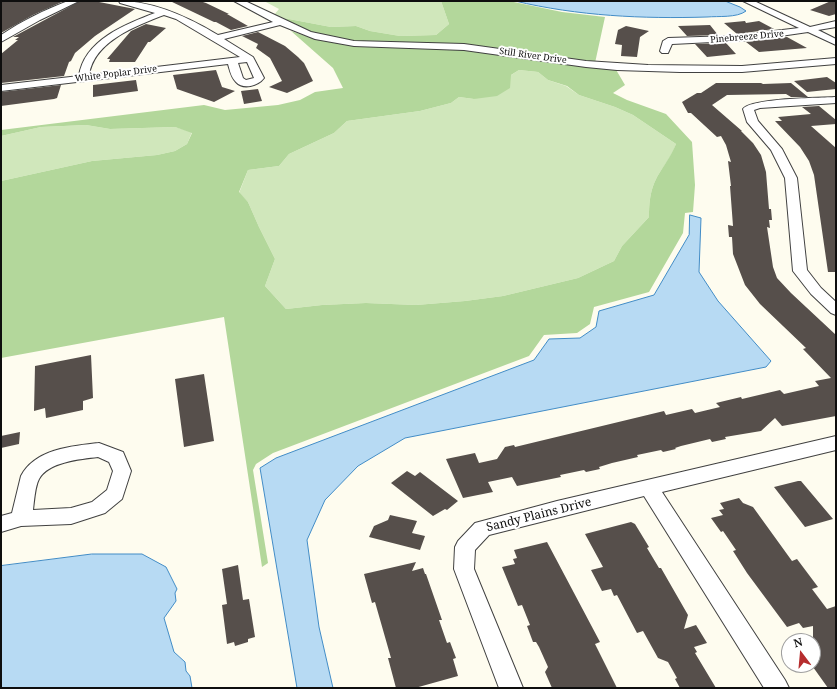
<!DOCTYPE html>
<style>
body{margin:0}
#map{position:relative;width:837px;height:689px;overflow:hidden;background:#fefcef;font-family:"Noto Serif",serif}
canvas{display:block}
.frame{position:absolute;inset:0;border:2px solid #0e0e0e;pointer-events:none}
.north{position:absolute;left:781px;top:633px;width:40px;height:40px;box-sizing:border-box;background:#fff;border:1px solid #9f9f9f;border-radius:50%;rotate:344deg;font-size:11px;font-weight:700;line-height:16px;text-align:center;color:#0e0e0e}
.north::after{content:'';display:block;margin:auto;width:14px;height:18px;background:#b62d2e;clip-path:polygon(50% 0,100% 100%,50% 72%,0 100%)}
</style>
<div id="map">
<canvas width="837" height="689"></canvas>
<div class="frame"></div>
<div class="north">N</div>
</div>
<script>
const g = document.querySelector('canvas').getContext('2d');
g.lineJoin = 'round';
function fillPath(path, color) { g.fillStyle = color; g.fill(path, 'evenodd'); }
function strokePath(path, color, width, dash) { g.strokeStyle = color; g.lineWidth = width; g.lineCap = dash ? 'butt' : 'round'; g.setLineDash(dash || []); g.stroke(path); }
function drawText(font, color, halo, rows, align = 'center') {
  g.font = font + ' "Noto Serif",serif'; g.lineWidth = 4; g.setLineDash([]); g.textBaseline = 'middle'; g.strokeStyle = halo; g.fillStyle = color; for (const [text, x, y, turn = 0] of rows) {
    g.save(); g.translate(x, y); g.rotate((+turn || 0) * Math.PI / 180); g.textAlign = isNaN(turn) ? turn : align; if (halo) g.strokeText(text, 0, 0); g.fillText(text, 0, 0); g.restore();
  }
}
fillPath(new Path2D(`
 M264,1H441L449,24L436,35L400,36L370,31L356,26L331,27L273,16L279,9Z
 M519,70L538,72L548,80L566,86L579,95L615,107L633,115L676,144C671,158 664,165 657,177C650,190 649,203 649,217L622,246L614,261L578,278L503,296L465,301L416,305L366,303L322,305L286,309L265,286L275,259L259,227L248,202L239,193L248,170L279,166L289,154L334,133L347,121L420,111L451,103L459,97L474,99Z
 M86,125L110,129L175,127L192,132L187,144L175,151L157,155L92,161L1,181V136L41,127Z`), '#d0e7bb');
fillPath(new Path2D(`
 M441,1H509L562,12L605,17L595,63L499,50L340,40L299,29L273,16L331,27L356,26L370,31L400,36L436,35L449,24Z
 M291,31L315,39L362,46L464,49L615,68L625,85L613,93L627,100L666,114L692,142L695,185L693,212L685,213L683,233L649,292L594,307L590,324L577,333L544,335L529,356L273,453L256,464L253,470L268,563L262,567L224,317L1,358V181L92,161L157,155L175,151L187,144L192,133L175,127L110,129L86,125L41,127L1,136V130L204,105L225,110L278,105L300,100L315,92L343,88L333,68ZM519,70L538,72L548,80L567,86L579,95L615,107L633,115L676,144C670,158 664,165 657,177C650,190 649,203 649,217L622,246L614,261L578,278L503,296L465,301L416,305L366,303L322,305L286,309L265,286L275,259L259,227L248,202L239,192L248,170L279,166L289,154L334,133L347,121L420,111L451,103L459,97L474,99L497,96L510,88L511,75Z`), '#b3d79b');
const water = new Path2D(`
 M515,1H725L740,7L746,11C737,18 718,16 707,17C643,19 578,16 515,1Z
 M690,215L701,218L699,272L718,301L771,361L766,367L405,438L358,466L325,500L307,540L319,627L333,688H297L260,468L276,458L534,360L549,339L580,338L596,327L599,311L654,295L689,235Z
 M92,554H142L166,567L177,589L175,593L176,601L164,618L174,652L185,662L186,671L190,676L192,688H1V566Z`);
fillPath(water, '#b7daf3');
strokePath(water, '#428cc6', 1);
fillPath(new Path2D(`
 M1,1H64L33,15L1,33Z
 M80,1H94L135,9L95,36L75,53L71,61L69,62L64,76L1,83V54L18,40H15L19,37H13Z
 M170,1H200L206,3L229,14H227L248,26L231,30L216,22H214Z
 M831,1H836V14L829,16L810,10Z
 M745,21L746,23L759,21L774,29L737,34L724,23Z
 M146,24L166,28L150,42H148L135,62H109L110,59H107L131,31Z
 M710,25L718,35L687,36L678,26Z
 M626,26L649,31L640,37L637,57L621,56L622,45L615,44L618,30Z
 M258,32L285,46L298,57L304,63L313,81L287,93L269,87L282,81L270,58L256,48L258,44L242,36Z
 M787,37L807,48L759,52L746,42Z
 M726,43L736,54L707,57L695,44Z
 M216,70L222,87L235,91L214,102L177,89L173,75Z
 M827,77L836,83V89L807,92L794,81Z
 M136,80L138,91L93,97V85Z
 M716,83H761L763,84L791,83L808,97H791L786,94L727,95L712,105L742,131H741L753,143L761,155L766,172L769,209H771L772,220H769L770,228L767,227L773,267L777,278L791,293L836,335V416L782,426L775,418L761,431L725,437L726,439L712,442L710,439L681,446L675,448L676,449L663,452L661,450L637,455L638,457L612,463L599,467L600,469L586,472L584,470L560,475L561,477L517,486L512,477L488,482L493,492L463,498L446,459L475,453L479,463L497,459L505,447L514,445L515,447L664,411L666,415L692,409L695,413L720,407L716,403L741,397L742,399L780,390L784,394L819,386L815,381L831,378L803,349L806,348L760,304L745,285L733,254L732,237H729L728,225L733,226L730,186H731L728,161L731,162L726,145L721,136L717,137L691,113H688L682,102L697,93H701Z
 M61,85L57,98L54,99L1,106V92Z
 M258,89L262,101L244,104L241,91Z
 M819,106L836,120V124L811,126L836,148V272H828L814,175L809,161L800,147L775,121H782L778,117L811,114L802,107Z
 M91,355L93,398L83,401V410L46,418L45,408L34,411L35,366Z
 M204,374L214,441L184,447L175,379Z
 M20,432L19,444L1,448V436Z
 M407,471L415,476L420,472L458,501L447,510L445,509L433,516L391,483Z
 M798,481H801L833,519L805,527L774,487Z
 M739,498L743,503L753,507L792,561L797,559L818,587L812,589L827,609L836,606V688H828L813,667V626L803,628L799,623L787,627L747,573L733,551L736,550L723,531L721,532L711,518L723,515L719,510L724,509L720,503Z
 M390,515L417,521L412,533L425,536L420,550L369,537L374,526L388,520Z
 M631,522L635,524L649,547L647,548L659,568H661L688,615L684,629L696,625L707,643L694,647L697,652L695,653L716,688H680L675,679L677,678L668,662L658,658L643,631L637,633L617,595L614,596L611,589L602,591L591,570L603,567L585,534Z
 M547,542L600,642L595,644L617,688H552L545,672L548,667L539,647L536,642H533L527,626L530,625L522,605L518,606L502,567L515,564L513,559L517,558L514,550Z
 M416,562L412,571L423,568L425,574H426L442,620H439L447,643L450,642L456,658L453,659L458,676L415,688H396L388,658H391L375,602L372,603L364,574Z
 M238,565L243,600L249,599L255,637L248,639V642L235,646L234,642L227,644L222,605L227,604L222,569Z`), '#564f4b');
const minor = new Path2D(`
 M68,1H79L40,20L1,42V35C22,21 44,10 68,1Z
 M119,1C154,1 188,17 218,35L273,22L234,1H245L311,32L354,41L464,44L586,61L648,65L742,66L836,58V64L742,72H680L617,70L586,67L464,50L354,46L315,39L280,25L224,39L253,57L264,78C258,86 243,90 236,82C231,77 230,71 228,64L1,91V85L79,76C84,40 126,24 155,13L120,3ZM164,15L176,19L240,57L89,75C94,41 136,26 164,15ZM247,62L254,78L246,80L243,78L238,63Z
 M743,1H754L810,27L836,21V27L818,30L836,39V45L808,32L753,40L672,44L668,53H662L660,51L663,41L668,38L732,36L799,28Z
 M836,97V103L760,108L754,110L758,121L782,149L797,178L807,270L821,288L836,302V315L831,313L811,294L793,271L785,178L771,150L747,122L743,109C751,98 819,98 836,97Z
 M836,436V450L662,492L785,680L789,688H764L644,496L489,535L475,550L474,569L523,688H499L454,569L455,547L458,541L475,523L557,501Z
 M99,443L123,452L131,471L122,499L105,513L71,524L21,526L1,532V516L12,513L21,476C35,449 72,446 99,443ZM98,457L109,462L113,471L107,490L92,502L71,508L33,510C34,502 35,486 39,479C48,462 80,459 98,457Z`);
strokePath(minor, '#414141', 2);
fillPath(minor, '#fff');
drawText('9px', '#0e0e0e', '#fff', [
 ["Pinebreeze Drive",747,37,-5],
 ["Still River Drive",533,56,8],
 ["White Poplar Drive",116,74,-7]
]);
drawText('12px', '#0e0e0e', '#fff', [
 ["Sandy Plains Drive",539,515,-14]
]);
</script>
